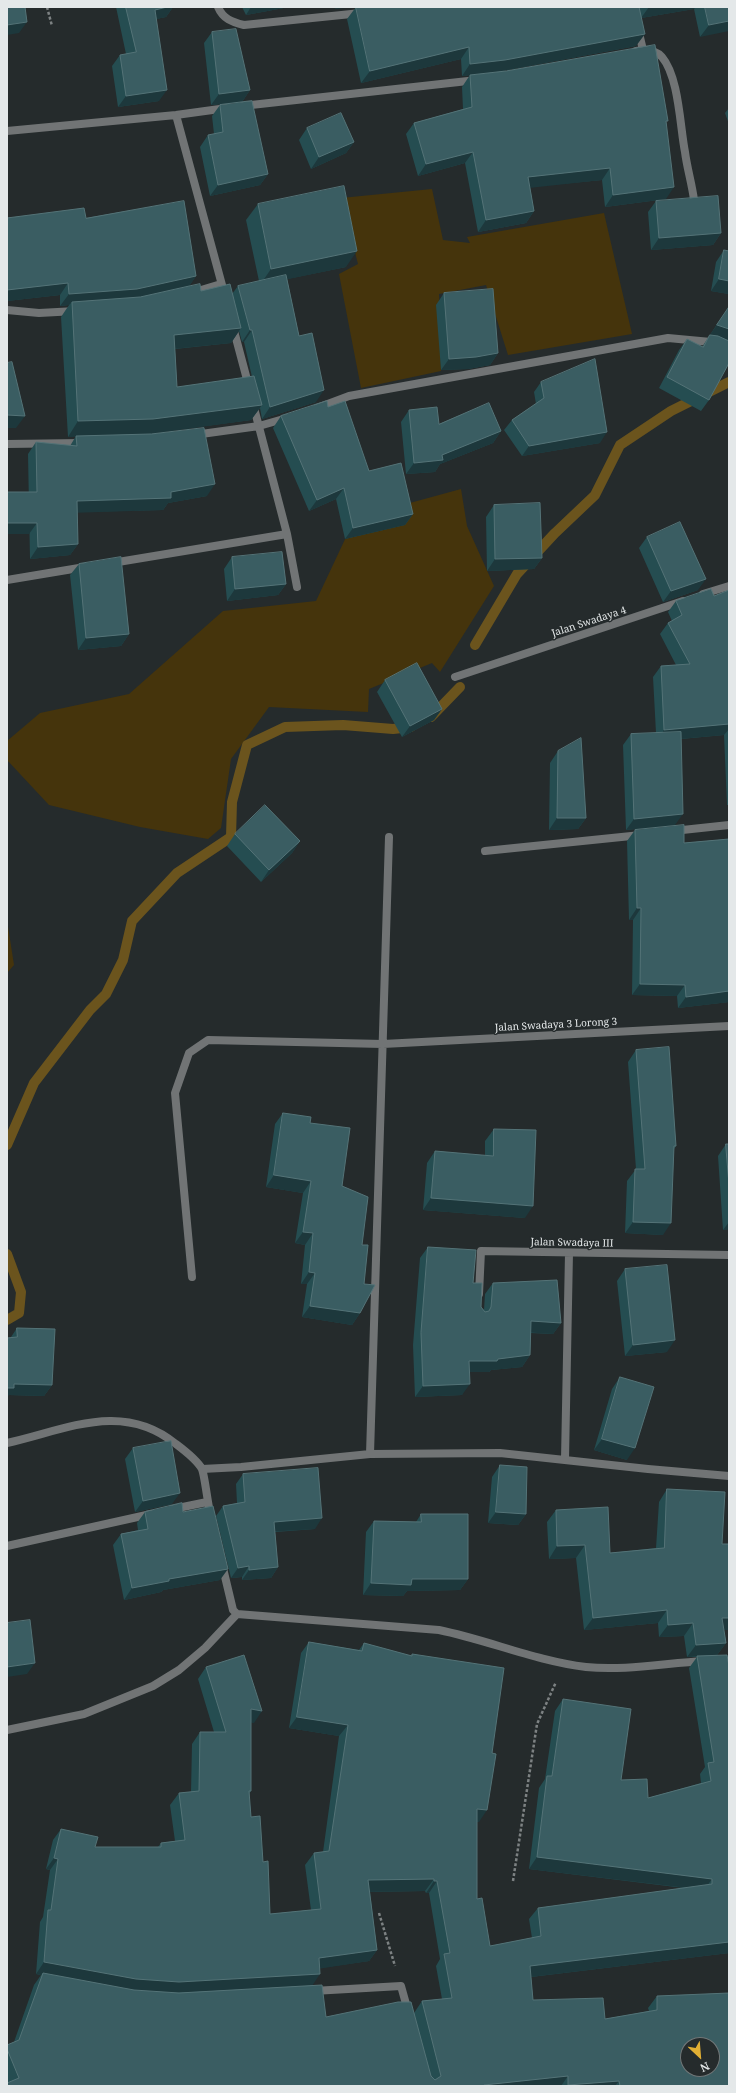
<!DOCTYPE html>
<style>
body{margin:0}
#map{position:relative;width:736px;height:2093px;overflow:hidden;background:#252b2c;font-family:"Noto Serif",serif}
canvas{display:block}
.frame{position:absolute;inset:0;border:8px solid #e4e8e9;pointer-events:none}
.north{position:absolute;left:680px;top:2037px;width:40px;height:40px;box-sizing:border-box;background:#252b2c;border:1px solid #717778;border-radius:50%;rotate:154deg;font-size:11px;font-weight:700;line-height:16px;text-align:center;color:#e4e8e9}
.north::after{content:'';display:block;margin:auto;width:14px;height:18px;background:#e1af34;clip-path:polygon(50% 0,100% 100%,50% 72%,0 100%)}
</style>
<div id="map">
<canvas width="736" height="2093"></canvas>
<div class="frame"></div>
<div class="north">N</div>
</div>
<script>
const g = document.querySelector('canvas').getContext('2d');
g.lineJoin = 'round';
function fillPath(path, color) { g.fillStyle = color; g.fill(path, 'evenodd'); }
function strokePath(path, color, width, dash) { g.strokeStyle = color; g.lineWidth = width; g.lineCap = dash ? 'butt' : 'round'; g.setLineDash(dash || []); g.stroke(path); }
function drawText(font, color, halo, rows, align = 'center') {
  g.font = font + ' "Noto Serif",serif'; g.lineWidth = 3; g.setLineDash([]); g.textBaseline = 'middle'; g.strokeStyle = halo; g.fillStyle = color; for (const [text, x, y, turn = 0] of rows) {
    g.save(); g.translate(x, y); g.rotate((+turn || 0) * Math.PI / 180); g.textAlign = isNaN(turn) ? turn : align; if (halo) g.strokeText(text, 0, 0); g.fillText(text, 0, 0); g.restore();
  }
}
fillPath(new Path2D(`
 M432,189L443,240L470,243L467,237L604,213L632,334L508,355L486,285L439,294L441,371L361,388L339,274L358,264L341,198Z
 M461,489L467,526L494,586L440,672L432,663L369,689L368,712L269,707L231,759L221,828L208,839L140,827L49,805L7,760V741L40,713L129,694L223,611L316,601L355,518Z
 M7,920L14,965L7,973Z`), '#45340c');
strokePath(new Path2D(`
 M475,645L517,574L555,533L595,495L620,445L671,411L729,382
 M431,717L460,687
 M7,1145L34,1083L90,1010L106,994L123,960L132,921L177,873L231,837L232,802L247,745L285,727L343,725L393,729L411,727
 M7,1254L21,1292L19,1313L7,1320`), '#6b541d', 10);
strokePath(new Path2D(`
 M47,7L52,26
 M513,1881L537,1724L556,1682
 M379,1913L395,1966`), '#7d8283', 2.5, [3, 2]);
strokePath(new Path2D(`
 M218,7C223,19 232,22 244,25L361,13
 M646,50C652,51 658,52 662,57C679,77 680,127 685,152C687,168 692,184 694,200
 M636,51L643,50L638,29
 M242,106L477,80
 M176,115L225,296
 M7,131L176,115L227,108
 M191,293L221,284
 M7,310L39,313L76,311
 M233,327L249,387
 M253,404L287,534L297,587
 M317,408L349,396L668,338L711,342L729,350
 M194,435L259,426L287,418
 M7,444L81,443
 M112,563L287,534
 M7,580L85,567
 M703,594L729,586
 M455,677L683,601
 M673,831L729,825
 M485,851L641,835
 M192,1277L175,1093L189,1053L208,1040L383,1044L729,1026
 M479,1294L481,1251L729,1255
 M7,1443C66,1430 122,1400 176,1444C184,1450 197,1460 202,1469C205,1477 208,1507 211,1517
 M370,1454L389,837
 M565,1459L569,1253
 M202,1469L241,1467L370,1454L500,1453L648,1469L729,1476
 M173,1509L207,1502
 M7,1546L151,1514
 M222,1564L233,1610L237,1614L439,1630C488,1640 536,1661 586,1667C624,1671 666,1663 704,1661
 M7,1730L84,1714L153,1686L179,1670L205,1648L237,1614
 M313,1991L401,1986L408,2011`), '#717475', 8);
fillPath(new Path2D(`
 M116,7H173L166,17L156,19L159,101L118,107L112,66L120,55L126,54Z
 M242,7H289L246,15Z
 M356,7H729L700,37L694,9L641,18L636,46L496,72L462,76L461,59L361,83L347,19Z
 M212,32L250,90L242,102L211,105L204,43Z
 M470,75L666,123V199L605,207L602,180L530,187L534,211L526,223L478,232L465,163L418,176L406,134L414,123L463,109L462,87Z
 M220,105L268,174L260,185L210,196L200,147L208,135L214,134L212,116Z
 M729,108V124L725,113Z
 M307,128L354,142L346,153L311,169L299,140Z
 M656,201L721,233L713,245L651,250L648,212Z
 M258,204L346,267L287,279L299,336L316,402L262,419L260,408L251,420L145,434L207,496L168,503L163,510L77,512L78,544L70,555L30,559L28,454L36,442L70,446L76,436L68,437L61,317L69,305L60,306V295L7,301V218H86L196,276L189,286L201,291L232,294L238,286L259,281L246,220ZM239,331L242,342H244L252,377L177,387L175,349L231,343Z
 M724,250L729,251V294L711,291L716,262Z
 M444,293L498,353L490,365L468,369L441,370L436,305Z
 M729,306V363L709,400L701,411L659,388L679,350L687,339L702,347Z
 M541,382L600,443L522,456L504,430L512,420L536,404L534,392Z
 M328,407L369,471L413,514L405,525L345,539L336,499L309,511L273,428L281,416Z
 M409,410L439,424L501,431L493,443L440,464L435,472L406,474L401,422Z
 M494,505L542,558L534,569L487,571L486,517Z
 M647,537L698,590L663,602L639,548Z
 M232,557L286,584L278,595L227,601L224,569Z
 M79,564L129,634L121,646L78,650L70,575Z
 M729,590V805H727L724,735L681,739L675,825L626,830L623,745L631,734L656,733L653,677L661,666L676,665L660,634L668,623L672,621L668,612L676,601L714,596Z
 M385,680L442,709L434,720L402,737L377,692Z
 M558,751L586,818L578,829L549,830L550,763Z
 M635,830L684,843L729,839V1002L678,1008L677,996L632,995L633,920H629L627,841Z
 M235,834L300,841L292,853L261,882L227,846Z
 M636,1050L676,1146L674,1149L663,1235L625,1233L627,1181L636,1169L628,1062Z
 M283,1113L310,1123L342,1186L362,1245L360,1313L352,1325L302,1317L307,1284H301L305,1245L295,1243L303,1193L266,1187L275,1124Z
 M494,1129L525,1218L423,1210L427,1163L435,1151L485,1156V1141Z
 M726,1144H729V1229L723,1230L718,1156Z
 M428,1247L473,1283L481,1307L484,1310L485,1294L493,1283L561,1323L553,1334L531,1333L530,1355L522,1367L491,1370L489,1372H470L462,1395L415,1397L413,1345L420,1258Z
 M625,1269L667,1352L625,1356L617,1281Z
 M17,1328L52,1385L44,1396L9,1395L11,1337Z
 M620,1377L627,1460L594,1450L612,1389Z
 M133,1448L172,1504L135,1512L125,1459Z
 M500,1465L526,1514L518,1525L488,1523L492,1477Z
 M243,1474L315,1529L275,1532L278,1567L271,1578L242,1580V1577L231,1578L216,1516L223,1506L237,1503L236,1484Z
 M667,1489L722,1544H729V1630H724L726,1643L717,1655L729,1953L531,1977L533,2000L605,2019L649,2011L648,2008L657,1996L729,2086H7L8,2083L7,2080V2045L14,2042L34,1985L41,1975L36,1974L40,1922L43,1917L50,1870L46,1869L53,1840L61,1829L95,1847H158L161,1843L175,1841L170,1805L179,1793L191,1792L192,1744L200,1732H214L198,1679L206,1667L254,1723L251,1722V1791L249,1794L251,1817L263,1862L270,1914L311,1910L305,1865L314,1853L323,1852L339,1736L289,1728L301,1653L309,1642L359,1650L364,1643L411,1656L412,1654L479,1822H477V1899L490,1946L532,1938L529,1919L538,1908L684,1888L529,1869L539,1788L545,1779L555,1711L563,1699L621,1780L648,1798L701,1783L700,1774L705,1767L689,1668L697,1657H687L684,1636L659,1637L658,1623L584,1630L576,1558L549,1559L547,1522L556,1510L610,1553L656,1548L659,1502ZM425,1891L426,1893H429L440,1959L436,1966L442,1999L422,2001L414,2013L326,2017L312,1985L320,1968L369,1961L377,1950L370,1892Z
 M145,1512H183L220,1580L163,1590L161,1592L124,1600L113,1545L121,1534L138,1530L137,1523Z
 M421,1514L468,1579L460,1590L407,1591L403,1596L363,1595L366,1532L374,1521L416,1522Z`), '#254d51');
fillPath(new Path2D(`
 M167,7H173L166,17L147,21L155,10Z
 M251,7H289L246,15Z
 M336,7H353L335,9Z
 M649,7H696L694,9L641,18Z
 M729,21V31L700,37L709,25Z
 M27,22L19,33L7,35V25Z
 M645,34L636,46L496,72L462,76L470,64Z
 M469,47L461,59L361,83L370,71Z
 M167,90L159,101L118,107L126,96Z
 M250,90L242,102L211,105L219,94Z
 M354,142L346,153L311,169L319,157Z
 M473,152L465,163L418,176L426,164Z
 M610,168L602,180L520,189L528,177Z
 M268,174L260,185L210,196L218,185Z
 M674,187L666,199L605,207L613,195Z
 M534,211L526,223L478,232L486,220Z
 M721,233L713,245L651,250L659,238Z
 M357,251L346,267L260,285L271,269Z
 M196,276L188,288L128,302H72L69,305L60,306L69,294Z
 M719,279L729,281V294L711,291Z
 M68,283L60,295L7,301V290Z
 M717,325L729,329V344L709,336Z
 M241,328L231,343L163,350L174,335Z
 M250,330H252L244,342H242Z
 M498,353L490,365L468,369L441,370L449,359Z
 M324,390L316,402L262,419L270,407Z
 M262,405L251,420L143,435L68,437L78,421Z
 M7,415L25,416L16,428H7Z
 M501,431L493,443L440,464L435,472L406,474L414,463L442,455Z
 M607,432L600,443L522,456L529,446Z
 M215,484L207,496L168,503L163,510L69,513L77,501L171,492Z
 M344,488L336,499L309,511L317,500Z
 M413,514L405,525L345,539L353,528Z
 M7,523H37L29,534H7Z
 M78,544L70,555L30,559L38,547Z
 M542,558L534,569L487,571L495,559Z
 M706,579L698,590L663,602L671,591Z
 M286,584L278,595L227,601L235,589Z
 M129,634L121,646L78,650L86,638Z
 M442,709L434,720L402,737L410,726Z
 M729,724V729L724,735L657,741L664,730Z
 M683,814L675,825L626,830L634,819Z
 M557,818H586L578,829L549,830Z
 M300,841L292,853L261,882L269,870Z
 M637,908H641L633,920H629Z
 M640,984L685,985L677,996L632,995Z
 M729,991V1002L678,1008L686,997Z
 M274,1175L311,1181L303,1193L266,1187Z
 M431,1198L533,1206L525,1218L423,1210Z
 M633,1222L671,1223L663,1235L625,1233Z
 M729,1222V1229L723,1230Z
 M303,1232L313,1233L305,1245L295,1243Z
 M309,1272L315,1273L307,1284H301Z
 M310,1306L360,1313L352,1325L302,1317Z
 M531,1321L561,1323L553,1334L523,1332Z
 M675,1340L667,1352L625,1356L633,1345Z
 M530,1355L522,1367L491,1370L489,1372H461L469,1361L498,1359Z
 M14,1384L52,1385L44,1396L9,1395L7,1398V1388Z
 M470,1384L462,1395L415,1397L423,1386Z
 M602,1439L635,1448L627,1460L594,1450Z
 M180,1493L172,1504L135,1512L143,1501Z
 M496,1512L526,1514L518,1525L488,1523Z
 M322,1518L315,1529L267,1532L274,1522Z
 M585,1545L576,1558L549,1559L557,1546Z
 M249,1566L242,1577L231,1578L238,1568Z
 M278,1567L271,1578L242,1580L249,1570Z
 M228,1569L220,1580L163,1590L161,1592L124,1600L132,1588L169,1579Z
 M412,1579H468L460,1590L407,1591L403,1596L363,1595L371,1583Z
 M667,1610L658,1623L584,1630L593,1618Z
 M722,1618H729V1630H713Z
 M693,1623L684,1636L659,1637L668,1625Z
 M726,1643L717,1655L687,1657L696,1645Z
 M35,1663L27,1674L7,1677V1667Z
 M251,1709L262,1711L254,1723L243,1721Z
 M297,1717L348,1725L339,1736L289,1728Z
 M477,1809L487,1810L479,1822L469,1821Z
 M537,1857L712,1879L704,1890L529,1869Z
 M54,1858L58,1859L50,1870L46,1869Z
 M434,1879L425,1891L360,1892L368,1880Z
 M434,1881H437L429,1893H426Z
 M729,1942V1953L522,1978L530,1966Z
 M377,1950L369,1961L311,1970L319,1958Z
 M44,1962L320,1974L312,1986L171,1993L128,1991L43,1973L41,1975L36,1974Z
 M568,2076L561,2086H484V2085Z
 M619,2081L615,2086H568V2085Z`), '#1d383c');
const building = new Path2D(`
 M7,7H25L27,22L7,25Z
 M126,7H167L155,10L167,90L126,96L120,55L136,52Z
 M356,7H639L645,34L505,60L470,64L469,47L370,71Z
 M705,7H729V21L709,25Z
 M236,29L250,90L219,94L212,32Z
 M655,45L668,121H666L674,187L613,195L610,168L528,177L534,211L486,220L473,152L426,164L414,123L472,107L470,75L506,71Z
 M252,101L268,174L218,185L208,135L223,132L220,105Z
 M341,113L354,142L319,157L307,128Z
 M344,186L357,251L271,269L258,204Z
 M718,196L721,233L659,238L656,201Z
 M184,201L196,276L137,289L69,294L68,283L7,290V218L84,208L86,218Z
 M724,250L729,251V281L719,279Z
 M286,275L299,336L312,333L324,390L270,407L252,330H250L238,286Z
 M200,284L201,291L230,284L241,328L174,335L177,387L254,376L262,405L153,419L78,421L72,302L140,297Z
 M493,289L498,353L476,357L449,359L444,293Z
 M729,307V329L717,325Z
 M710,335L718,336L729,341V363L709,400L667,377L687,339L703,347Z
 M595,359L607,432L529,446L512,420L544,398L541,382Z
 M12,362L25,416L7,415V363Z
 M327,401L328,407L345,401L369,471L401,463L413,514L353,528L344,488L317,500L281,416Z
 M489,403L501,431L442,455L443,460L414,463L409,410L437,407L439,424Z
 M204,428L215,484L171,492V498L77,501L78,544L38,547L37,523H7V492H37L36,442L77,446L76,436L151,434Z
 M540,503L542,558L495,559L494,505Z
 M680,522L706,579L671,591L647,537Z
 M282,552L286,584L235,589L232,557Z
 M121,557L129,634L86,638L79,564Z
 M711,589L714,596L729,590V724L664,730L661,666L690,664L668,623L682,615L676,601Z
 M417,663L442,709L410,726L385,680Z
 M681,732L683,814L634,819L631,734Z
 M581,738L586,818H557L558,751Z
 M265,805L300,841L269,870L235,834Z
 M684,825V843L729,839V991L686,997L685,985L640,984L641,908H637L635,830Z
 M669,1047L676,1146H674L671,1223L633,1222L635,1169H645L636,1050Z
 M283,1113L311,1117L310,1123L350,1128L342,1186L368,1197L362,1245H368L364,1284L375,1285L360,1313L310,1306L315,1273L309,1272L313,1233L303,1232L311,1181L274,1175Z
 M494,1129L536,1130L533,1206L431,1198L435,1151L493,1156Z
 M726,1144H729V1184Z
 M428,1247L476,1250L473,1283H482L481,1307L485,1312L489,1311L491,1307L493,1283L557,1280L561,1323L531,1321L530,1355L498,1359L497,1361H469L470,1384L423,1386L421,1333Z
 M667,1265L675,1340L633,1345L625,1269Z
 M17,1328L55,1329L52,1385L14,1384V1388H7V1338L17,1337Z
 M620,1377L654,1387L635,1448L602,1439Z
 M171,1441L180,1493L143,1501L133,1448Z
 M500,1465L527,1467L526,1514L496,1512Z
 M318,1468L322,1518L274,1522L278,1567L249,1570V1566L238,1568L223,1506L245,1502L243,1474Z
 M667,1489L725,1492L722,1544H729V1618H722L726,1643L696,1645L693,1623L668,1625L667,1610L593,1618L585,1545L557,1546L556,1510L608,1507L610,1553L664,1548Z
 M182,1503L183,1512L213,1506L228,1569L169,1579V1581L132,1588L121,1534L148,1529L145,1512Z
 M421,1514H468V1579H412L411,1585L371,1583L374,1521L421,1522Z
 M30,1620L35,1663L7,1667V1623Z
 M309,1642L362,1651L364,1643L412,1656V1654L504,1668L492,1753L496,1754L487,1810L477,1809V1899L482,1898L490,1946L541,1936L538,1908L712,1884V1879L537,1857L547,1776H552L563,1699L631,1709L621,1780L647,1779L648,1798L711,1781L708,1763L714,1762L697,1656L727,1655L729,1666V1942L530,1966L533,2000L603,1998L605,2019L657,2010V1996L729,1993V2086H620L619,2081L568,2085V2076L484,2085L485,2086H7V2083L19,2078L7,2049V2045L19,2040L43,1973L134,1990L179,1993L322,1985L326,2017L398,2002H411L431,2076L435,2080L441,2076L422,2001L452,1998L444,1954L450,1953L437,1881H434V1879L368,1880L377,1950L319,1958L320,1974L179,1982L136,1979L44,1962L48,1910H51L58,1859L54,1858L61,1829L98,1837L95,1847H161V1843L185,1840L179,1793L199,1791L200,1732H226L206,1667L244,1655L262,1711L251,1709V1791H249L251,1817L260,1816L263,1862L268,1861L270,1914L321,1909L314,1853L329,1851L348,1725L297,1717ZM688,2045H712V2069H688Z`);
fillPath(building, '#3a5d62');
strokePath(building, '#547377', 1);
drawText('10px', '#e4e8e9', '#252b2c', [
 ["Jalan Swadaya 4",589,622,-18],
 ["Jalan Swadaya 3 Lorong 3",556,1025,-3],
 ["Jalan Swadaya III",572,1243,1]
]);
</script>
